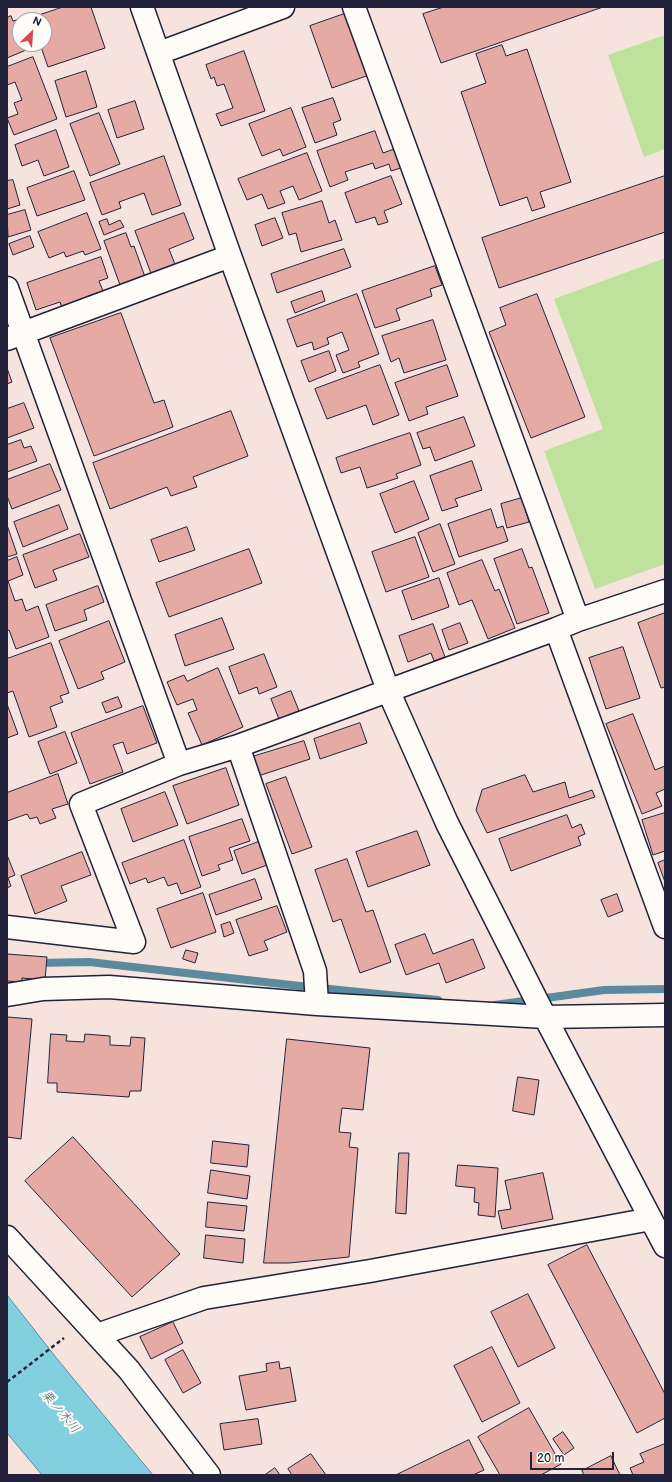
<!DOCTYPE html>
<meta charset="utf-8">
<style>
body{margin:0}
#map{position:relative;width:672px;height:1482px;overflow:hidden;background:#f6e3de;font-family:"Balsamiq Sans",sans-serif}
canvas{display:block}
.frame{position:absolute;inset:0;border:8px solid #22223b;pointer-events:none}
.north{position:absolute;left:12px;top:12px;width:40px;height:40px;box-sizing:border-box;background:#fdfcf7;border:1px solid #a5a5ac;border-radius:50%;rotate:25deg;font-size:11px;font-weight:700;line-height:16px;text-align:center;color:#22223b}
.north::after{content:'';display:block;margin:auto;width:14px;height:18px;background:#d1495b;clip-path:polygon(50% 0,100% 100%,50% 72%,0 100%)}
.scale{position:absolute;left:530px;top:1452px;width:84px;height:18px;box-sizing:border-box;border:2px solid #22223b;border-top:0;padding-left:5px;font-size:12px;line-height:14px;white-space:nowrap;color:#22223b;-webkit-text-stroke:3px #fdfcf7;paint-order:stroke}
</style>
<div id="map">
<canvas width="672" height="1482"></canvas>
<div class="frame"></div>
<div class="north">N</div>
<div class="scale">20 m</div>
</div>
<script>
const g = document.querySelector('canvas').getContext('2d');
g.lineJoin = 'round';
function fillPath(path, color) { g.fillStyle = color; g.fill(path, 'evenodd'); }
function strokePath(path, color, width, dash) { g.strokeStyle = color; g.lineWidth = width; g.lineCap = dash ? 'butt' : 'round'; g.setLineDash(dash || []); g.stroke(path); }
function drawText(font, color, halo, rows, align = 'center') {
  g.font = font + ' "Balsamiq Sans","Klee One",sans-serif'; g.lineWidth = 4; g.setLineDash([]); g.textBaseline = 'middle'; g.strokeStyle = halo; g.fillStyle = color; for (const [text, x, y, turn = 0] of rows) {
    g.save(); g.translate(x, y); g.rotate((+turn || 0) * Math.PI / 180); g.textAlign = isNaN(turn) ? turn : align; if (halo) g.strokeText(text, 0, 0); g.fillText(text, 0, 0); g.restore();
  }
}
fillPath(new Path2D(`
 M665,35V149L644,157L608,55Z
 M665,258V564L595,589L544,451L603,429L554,299Z`), '#bee29c');
const water = new Path2D(`
 M7,1295L58,1360L153,1475H42L7,1433Z`);
fillPath(water, '#82d0df');
strokePath(water, '#5c8a9d', 1);
strokePath(new Path2D(`
 M37,963L89,962L300,986L438,1000
 M495,1005L604,990L665,989`), '#5c8a9d', 8);
const building = new Path2D(`
 M63,7H91L105,48L48,67L40,44H44V20H31V18Z
 M444,7H603L441,63L423,14Z
 M347,13L369,75L332,88L310,26Z
 M11,16L13,21L20,19V44H30L31,48L7,58V18Z
 M502,45L506,56L527,49L571,182L540,192L545,207L532,211L527,197L500,206L461,92L486,83L476,54Z
 M244,51L265,111L221,126L216,114L233,108L224,84L217,86L214,77L211,79L206,65Z
 M33,57L57,119L14,135L7,118L18,114L14,103L22,100L15,82L7,85V67Z
 M86,71L97,107L66,117L55,81Z
 M333,98L341,120L333,123L337,135L315,143L302,108Z
 M135,101L144,129L117,138L108,110Z
 M291,108L306,147L283,156L280,149L262,156L249,124Z
 M99,113L120,164L90,176L70,124Z
 M56,130L69,167L44,176L38,160L22,166L15,145Z
 M375,131L383,153L397,148L404,167L391,171L389,164L375,169L373,163L345,172L348,180L330,187L317,151Z
 M307,153L322,191L299,200L293,186L280,191L285,203L268,209L262,194L247,200L238,179Z
 M164,156L181,205L152,215L144,193L119,202L121,208L102,215L90,183Z
 M74,171L85,200L37,216L27,188Z
 M391,176L402,204L384,211L388,222L378,225L375,217L356,223L345,193Z
 M665,176V232L499,288L482,238Z
 M13,180L20,205L7,209V181Z
 M322,201L329,223L335,220L342,240L301,252L296,233L289,235L282,213Z
 M25,210L31,230L8,237L7,215Z
 M87,213L101,249L85,255L83,251L66,257L64,252L49,258L38,232Z
 M184,213L194,239L169,249L176,267L152,276L135,231Z
 M275,218L283,238L262,246L255,225Z
 M107,219L109,225L120,220L124,227L104,235L99,222Z
 M126,233L131,247L134,246L145,277L120,285L104,241Z
 M30,236L34,247L13,255L9,244Z
 M344,249L351,267L277,293L271,274Z
 M101,257L108,278L99,281L103,291L88,296L90,302L63,311L60,302L36,310L27,283Z
 M435,266L442,285L430,289L432,296L396,309L400,320L375,328L362,291Z
 M322,291L325,301L295,313L291,302Z
 M357,294L379,354L358,362L360,367L343,373L336,355L349,350L342,332L327,338L329,344L314,350L312,342L297,347L287,320Z
 M537,294L585,417L531,438L489,332L506,325L500,308Z
 M121,313L154,403L164,400L173,427L94,456L50,338Z
 M433,320L446,360L404,373L399,358L391,362L382,336Z
 M329,351L336,371L309,382L301,361Z
 M380,365L399,415L373,425L366,405L327,419L315,389Z
 M447,365L458,396L426,407L428,414L409,421L395,383Z
 M7,368L12,382L7,384Z
 M24,403L34,428L7,438V409Z
 M231,411L248,456L193,477L197,487L171,496L167,487L110,509L93,463Z
 M464,417L475,446L435,461L430,447L423,449L417,433Z
 M410,433L421,465L396,474L398,478L367,488L360,467L341,473L336,458Z
 M21,440L24,448L31,446L37,461L7,472V445Z
 M472,461L482,490L455,499L458,506L442,511L430,476Z
 M50,464L61,490L12,509L7,496V480Z
 M414,481L429,519L395,533L380,494Z
 M522,498L529,522L507,528L501,504Z
 M59,505L68,529L23,547L14,522Z
 M491,509L497,528L503,526L508,541L459,557L448,524Z
 M440,524L455,564L433,572L418,533Z
 M7,525L17,554L7,557Z
 M187,527L195,550L159,562L151,540Z
 M80,534L89,557L53,570L57,580L35,588L23,555Z
 M415,537L429,577L386,592L372,552Z
 M249,549L262,583L169,617L156,583Z
 M522,549L529,568L532,567L549,613L517,624L494,559Z
 M17,557L23,575L8,581L15,601L22,599L26,611L38,606L49,637L16,649L9,630L7,631V561Z
 M482,560L495,591L499,589L515,628L488,639L472,600L459,605L447,573Z
 M439,578L449,607L412,620L402,591Z
 M98,586L104,602L84,610L87,620L55,631L46,605Z
 M665,613V687L661,688L638,623Z
 M222,618L234,649L185,666L175,635Z
 M109,621L125,662L101,672L104,679L78,689L59,641Z
 M460,623L468,643L449,650L442,630Z
 M433,624L445,657L434,661L431,653L408,662L399,636Z
 M51,643L69,693L60,696L63,702L50,707L57,727L29,737L13,691L7,693V659Z
 M623,647L640,698L606,709L589,658Z
 M264,654L277,687L259,694L257,687L239,694L229,667Z
 M218,668L243,727L202,745L188,713L197,710L193,699L177,705L167,682L184,675L187,681Z
 M291,691L299,711L279,719L271,699Z
 M118,697L122,707L106,713L102,703Z
 M7,704L18,734L7,738Z
 M143,706L157,743L127,754L123,742L113,745L123,772L90,784L71,733Z
 M633,714L655,770L665,766V789L656,793L662,806L642,814L606,724Z
 M360,723L367,743L320,759L314,739Z
 M65,732L77,763L50,774L38,742Z
 M304,741L310,759L258,776L252,757Z
 M226,768L239,805L187,824L173,786Z
 M58,774L68,804L52,809L56,818L40,824L37,817L30,819L27,814L7,821V793Z
 M525,775L533,792L565,782L569,798L592,790L595,797L487,833L476,810L482,790Z
 M286,777L312,847L292,854L266,784Z
 M165,792L178,825L133,842L121,809Z
 M665,813V851L653,855L642,820Z
 M567,815L572,828L581,824L585,834L578,837L581,845L511,871L499,839Z
 M242,819L250,841L229,848L233,860L218,865L220,870L202,876L189,837Z
 M417,831L430,865L368,887L356,852Z
 M184,840L201,887L181,894L177,883L168,886L164,877L148,883L146,878L130,884L122,863Z
 M261,841L270,864L242,874L234,851Z
 M82,852L91,875L61,886L67,901L35,914L21,876Z
 M7,855L15,875L8,878L11,886L7,888Z
 M347,859L366,912L373,910L391,962L360,973L341,919L333,922L315,870Z
 M665,860V882L658,863Z
 M255,879L262,899L216,915L209,895Z
 M203,893L216,932L171,948L157,909Z
 M617,894L623,911L608,917L601,900Z
 M277,906L287,932L264,941L268,950L249,956L236,920Z
 M230,922L234,933L224,937L221,925Z
 M425,934L433,954L473,939L485,968L446,983L439,963L406,975L395,945Z
 M186,950L198,953L195,963L183,959Z
 M7,954L47,957L45,980L22,978V982L7,981Z
 M7,1017L32,1019L21,1139L7,1137Z
 M51,1034L67,1035L66,1041L84,1042L85,1034L110,1036V1045L130,1046L131,1037L145,1038L141,1091H130L129,1097L57,1092V1083H48Z
 M287,1039L370,1048L363,1110L342,1108L339,1132L351,1133L349,1147L358,1148L349,1257L289,1263H264Z
 M518,1077L539,1080L534,1115L513,1111Z
 M73,1137L180,1254L132,1297L25,1181Z
 M213,1141L249,1145L247,1167L211,1163Z
 M399,1153H409L406,1214L396,1213Z
 M458,1165L498,1168L495,1217L478,1215L479,1203L474,1202L475,1188L456,1186Z
 M211,1170L250,1176L247,1199L208,1193Z
 M543,1173L553,1219L502,1229L498,1211L511,1209L505,1181Z
 M208,1202L247,1206L244,1231L206,1227Z
 M206,1235L245,1239L243,1263L204,1258Z
 M587,1245L665,1394V1418L637,1433L548,1265Z
 M528,1294L555,1348L518,1367L491,1312Z
 M173,1322L183,1343L151,1359L140,1337Z
 M492,1347L520,1403L482,1422L454,1366Z
 M183,1350L201,1383L183,1393L165,1360Z
 M279,1362L280,1369L290,1367L296,1401L246,1410L239,1376L267,1371L266,1364Z
 M529,1408L561,1464L541,1475H500L478,1437Z
 M258,1419L262,1444L224,1450L220,1424Z
 M563,1432L574,1448L564,1455L553,1439Z
 M469,1440L484,1470L473,1475H396Z
 M665,1444V1475H633L630,1468L644,1462L640,1454Z
 M311,1454L326,1475H292L288,1469Z
 M611,1456L620,1475H584L582,1471Z
 M275,1468L280,1475H265Z`);
fillPath(building, '#e4aaa3');
strokePath(building, '#22223b', 1);
const minor = new Path2D(`
 M142,7L230,256L388,690L447,823L545,1017L665,1246
 M354,7L578,620
 M159,53L283,7
 M7,288L179,764
 M7,339L230,256
 M556,629L665,927
 M238,746L315,971L317,1004
 M7,927L134,942L81,804L179,764L238,746L556,629L578,620L665,591
 M7,995L43,989L109,987L317,1004L545,1017L665,1015
 M7,1237L129,1370L209,1475
 M97,1335L204,1298L370,1271L651,1219`);
strokePath(minor, '#22223b', 25);
strokePath(new Path2D(`
 M7,1382L64,1338`), '#22223b', 2.5, [4, 3]);
strokePath(minor, '#fdfcf7', 22);
drawText('italic 13px', '#445f74', '#fdfcf7', [
 ["栗ノ木川",60,1412,50]
]);
</script>
